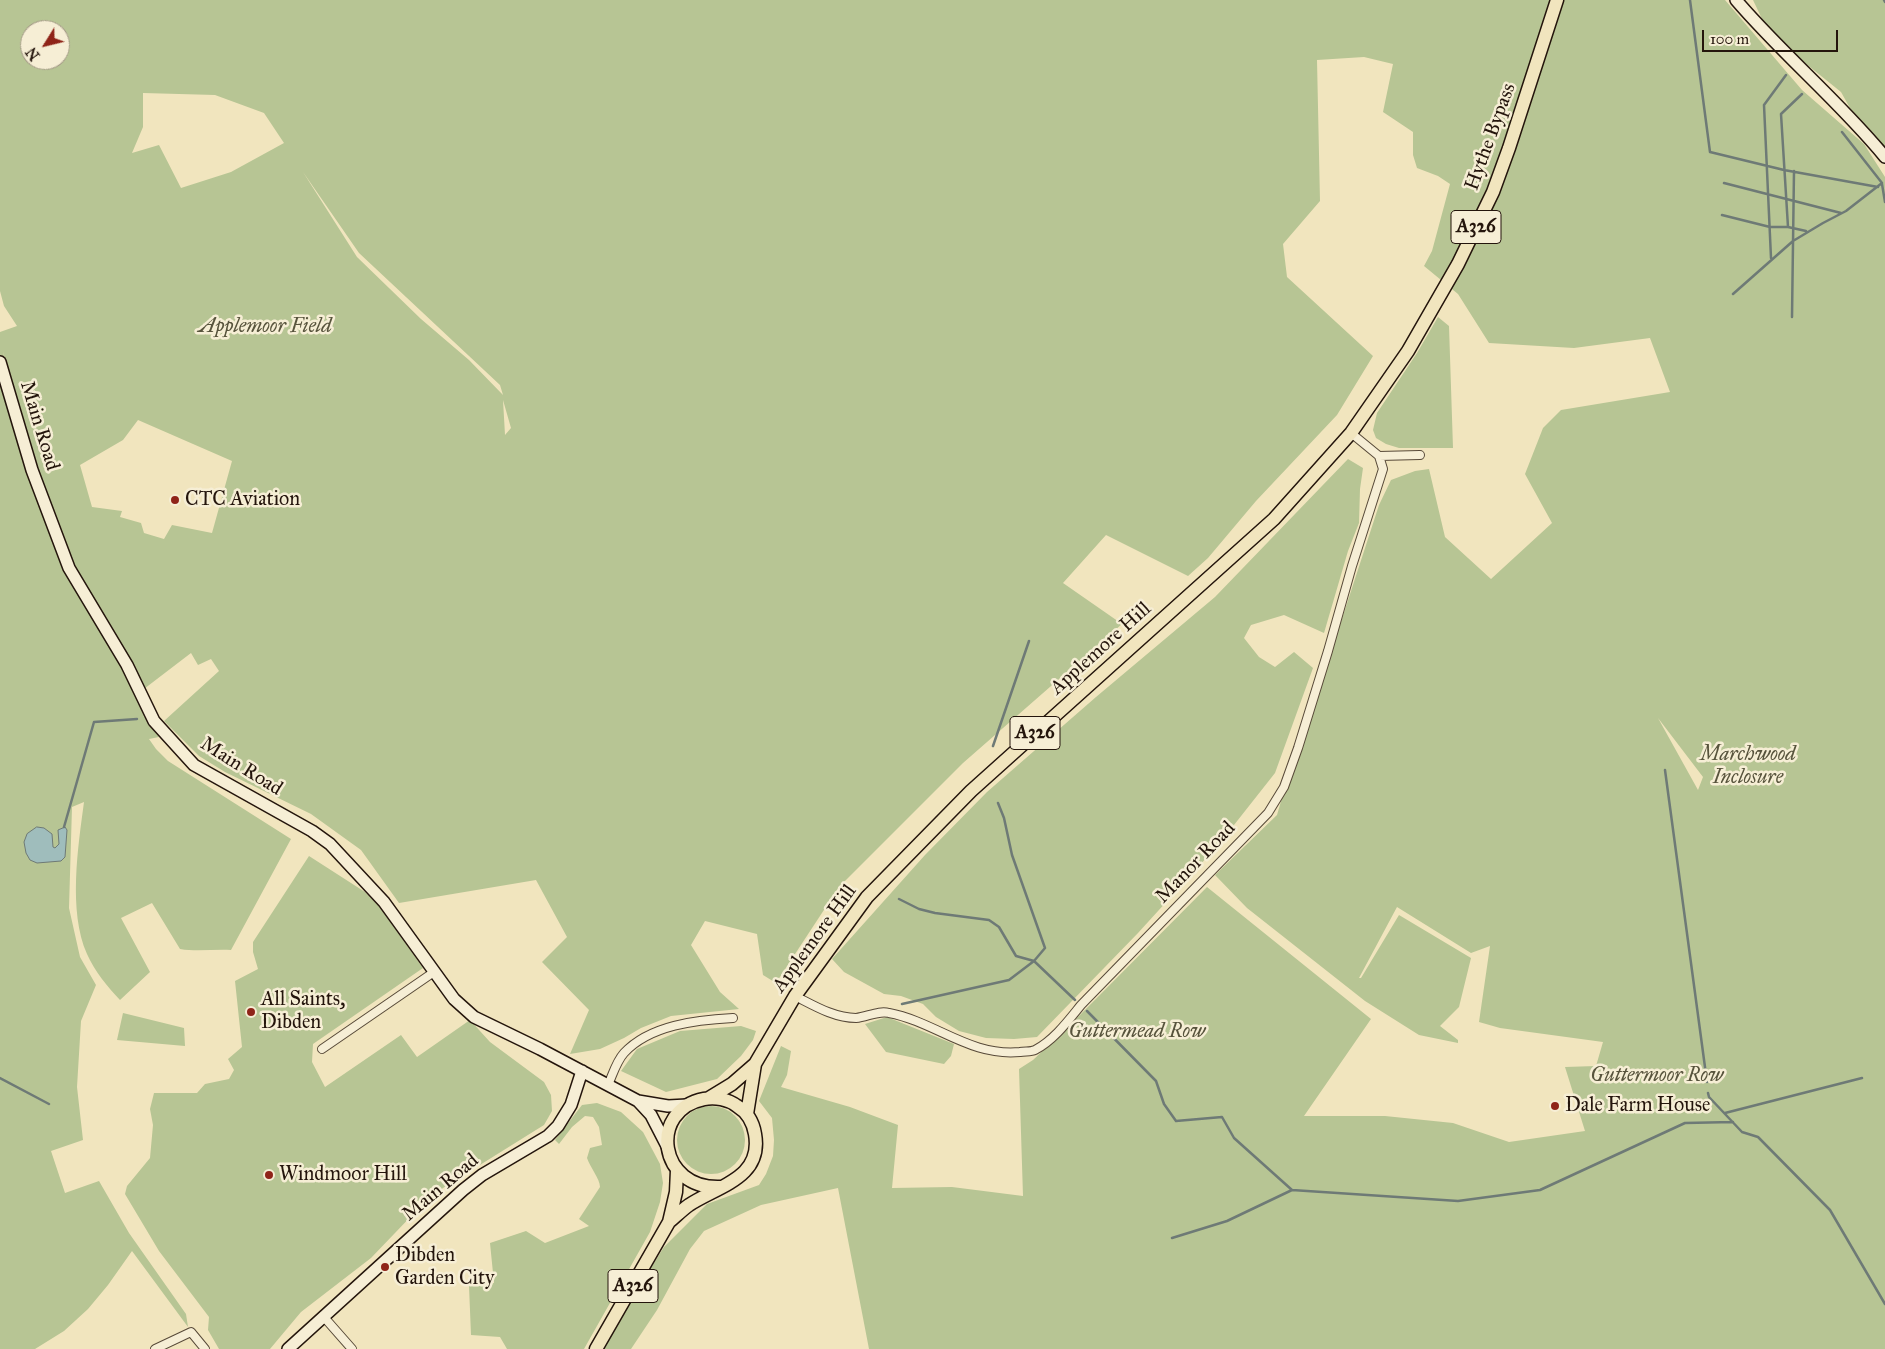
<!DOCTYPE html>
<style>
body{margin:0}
#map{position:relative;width:1885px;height:1349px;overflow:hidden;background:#f1e5be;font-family:"IM FELL Great Primer",serif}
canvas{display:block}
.north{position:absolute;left:20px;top:20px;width:50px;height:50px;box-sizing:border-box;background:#f6eed5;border:1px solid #a29785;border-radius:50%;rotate:234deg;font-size:14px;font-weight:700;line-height:20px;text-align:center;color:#24150c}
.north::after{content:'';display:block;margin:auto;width:18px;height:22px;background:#8f2418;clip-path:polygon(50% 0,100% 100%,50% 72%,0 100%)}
.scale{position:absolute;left:1702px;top:30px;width:136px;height:22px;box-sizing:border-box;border:2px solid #24150c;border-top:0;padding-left:6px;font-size:15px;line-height:18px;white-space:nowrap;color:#24150c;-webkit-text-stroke:4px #f6eed5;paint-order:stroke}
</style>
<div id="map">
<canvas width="1885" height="1349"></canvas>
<div class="north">N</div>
<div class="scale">100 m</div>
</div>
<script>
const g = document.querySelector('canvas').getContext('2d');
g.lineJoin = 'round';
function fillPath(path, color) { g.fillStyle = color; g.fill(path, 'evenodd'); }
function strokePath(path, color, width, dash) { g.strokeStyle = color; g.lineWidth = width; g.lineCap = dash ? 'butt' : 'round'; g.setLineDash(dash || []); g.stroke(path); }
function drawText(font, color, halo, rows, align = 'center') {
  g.font = font + ' "IM FELL Great Primer",serif'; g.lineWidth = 5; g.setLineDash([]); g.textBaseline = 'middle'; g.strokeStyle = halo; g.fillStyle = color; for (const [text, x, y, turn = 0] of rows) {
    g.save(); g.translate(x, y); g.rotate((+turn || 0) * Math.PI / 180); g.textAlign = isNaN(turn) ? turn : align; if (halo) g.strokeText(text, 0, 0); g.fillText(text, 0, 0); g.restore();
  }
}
fillPath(new Path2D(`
 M0,0H1725L1802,90L1864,144L1885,177V1349H869L838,1188L761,1205L704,1231L690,1249L657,1310L631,1349H600L664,1247L707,1204L759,1185L766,1174L773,1156L774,1140L772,1118L759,1101L781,1046L791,1051L787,1075L781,1087L850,1107L898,1125L892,1188L952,1187L1023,1196L1019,1069L1033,1060L1072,1023L1207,887L1371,1019L1304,1116H1385L1453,1123L1509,1142L1585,1131L1565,1067L1596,1066L1603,1042L1500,1028L1479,1022L1490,946L1471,953L1397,907L1359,978H1361L1399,915L1471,958L1459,1007L1440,1026L1458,1040V1043L1419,1035L1365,1001L1247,908L1215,875L1277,815L1298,743L1339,628L1379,505L1391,480L1415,471L1429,469L1445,537L1491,579L1552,523L1525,474L1543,428L1561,410L1670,392L1650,338L1574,348L1489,343L1458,294L1424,266L1432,251L1450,184L1438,176L1417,168L1413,155V132L1383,112L1393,64L1364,57L1317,60L1320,201L1283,244L1287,277L1373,356L1337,415L1256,501L1208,558L1188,576L1106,535L1063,583L1122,624L963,763L839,887L776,983L763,975L757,934L705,921L691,945L720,992L739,1009L671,1016L641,1028L624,1038L600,1049L570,1054L589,1010L542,962L567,937L536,880L399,903L361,850L311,814L225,772L199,756L164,721L219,671L211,659L198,665L191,653L140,692L93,611L114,654L159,737L149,739L156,749L168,761L291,839L231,950C214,949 197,952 180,949L152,903L121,918L150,972L120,1000C107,986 95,972 87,954C68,911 78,847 84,802L72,807L69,908L80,957L96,985L81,1021L77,1087L83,1140L51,1151L65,1193L99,1181L129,1233L186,1314L188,1327L132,1251L108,1285L88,1309L64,1331L35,1349H0V332L17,326L4,306L0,291ZM30,30H60V60H30ZM143,93L215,95L264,113L284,143L231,172L181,188L159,145L132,153L143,127ZM303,172L359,253L500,385L503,395L469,360L421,319L357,257ZM3,352L60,540L23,441ZM503,400L511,428L505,435ZM138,420L232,461L212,533L172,525L164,539L144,533L141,523L120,517L122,511L92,507L80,465L123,440ZM1658,718L1703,777L1698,790Z
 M1753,0H1885V151L1855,117L1841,92L1800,59L1763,21Z
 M1438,317L1449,326L1453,448H1399L1386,444L1376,438L1373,430L1377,413L1417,353Z
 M1348,459L1363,468L1360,489L1359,523L1348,551L1324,633L1284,615L1251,625L1244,638L1259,657L1275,667L1294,652L1313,668L1275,773L1219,844L1138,933L1037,1037L1014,1039L986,1038L959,1031L936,1017L923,1004L901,996L884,994L844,972L832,959L925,855L987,792L1096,697L1215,597Z
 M309,856L365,892L379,906L423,968L313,1044L312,1062L325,1087L401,1035L417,1057L470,1020L490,1042L544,1082L551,1095L552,1111L544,1125L443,1188L418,1209L371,1258L301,1312L270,1349H219L208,1330L209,1317L159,1251L125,1194L127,1186L150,1158L153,1125L150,1109L154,1093H197L205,1084L229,1079L234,1070L228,1059L242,1047L235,981L258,969L253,952V942Z
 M123,1013L184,1028L185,1046L117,1040Z
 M887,1017L954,1044L951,1056L944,1064L886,1052L865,1024Z
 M741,1026L756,1031L753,1040L741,1056L717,1079L666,1092L621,1071L637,1049L680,1031Z
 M597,1103L621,1112L643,1132L660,1164L663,1183L660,1202L650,1232L584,1349H507L500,1337L471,1335L469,1286L494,1283L490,1243L526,1231L545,1243L589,1226L579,1219L600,1187C600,1179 590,1167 587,1158L590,1148L602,1145L599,1127L593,1117L585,1116L572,1127L559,1144L555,1140L582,1105Z
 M677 1140a34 34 0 1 1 68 0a34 34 0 1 1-68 0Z`), '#b7c594');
const water = new Path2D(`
 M37,827L44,828L52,834L53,847L55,848L59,844L58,830L65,827L67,830L65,857L61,861L37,863L30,860L26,853L24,842L27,834Z`);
fillPath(water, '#9fbdbc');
strokePath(water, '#6e7a76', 1);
strokePath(new Path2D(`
 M1690,0L1710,152L1784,170L1878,187
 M1884,0L1885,2
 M1724,183L1841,213
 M1882,184L1885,202
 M1722,215L1770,227H1788L1806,231
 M1788,227L1781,114L1802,94
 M1771,258L1764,105L1786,75
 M1733,294L1793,241L1823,223L1846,211L1882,183L1842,132
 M1792,317L1794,171
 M993,746L1029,641
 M1665,770L1707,1082
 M998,803L1004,818L1012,855L1045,948L1034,961L1075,1000
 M64,827L94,722L137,719
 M899,899L919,909L935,913L989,920L999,927L1016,956L1034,961
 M902,1004L1009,980L1034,961
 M1087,1011L1156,1081L1164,1104L1176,1121L1222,1117L1234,1138L1292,1190L1458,1201L1540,1190L1685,1123L1733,1122
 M0,1078L49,1104
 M1708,1093L1709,1097L1742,1132L1758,1137L1830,1210L1885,1304
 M1725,1113L1862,1078
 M1172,1238L1227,1221L1292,1190`), '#6e7a76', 2.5);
const street = new Path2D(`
 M1379,456L1420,455
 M795,996C813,1005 834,1018 856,1018C867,1017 879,1010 889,1013C936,1022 970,1057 1020,1052C1025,1051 1031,1052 1035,1050C1054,1040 1068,1021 1081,1005L1268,813L1284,787L1298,748L1328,651L1352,566L1383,469L1379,456L1351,433
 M322,1049L434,972
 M608,1085C613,1074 616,1062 624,1053C650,1025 696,1020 733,1018
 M323,1316L352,1349
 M155,1349L191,1332L205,1349`);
const secondary = new Path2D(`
 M1736,0C1783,55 1839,101 1885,157
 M0,362L32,470L69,568L127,665L154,721L194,765L312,831L330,844L384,902L454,999L474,1017L540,1049L638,1101L651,1115L667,1146
 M638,1101L668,1106L687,1105
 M288,1349L463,1190L482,1175L548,1136L558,1126L571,1105L582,1071`);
const primary = new Path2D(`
 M709,1098L732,1084L755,1064L795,996L867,897L971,791L1274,519L1351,433L1408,351L1458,264L1493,192L1509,148L1557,0
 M747,1114L755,1064
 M669,1222C675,1217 682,1210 689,1205C718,1186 763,1178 755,1134C753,1122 747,1112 737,1106C728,1099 715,1097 704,1099C648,1110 658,1190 721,1187
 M596,1349L669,1222L676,1192L677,1170`);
strokePath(street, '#574938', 10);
strokePath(secondary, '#24150c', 14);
strokePath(primary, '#24150c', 15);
strokePath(street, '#f6eed5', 8);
strokePath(secondary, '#f6eed5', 11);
strokePath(primary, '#f1e5be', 12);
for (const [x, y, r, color] of [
 [175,500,5,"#8f2418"],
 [251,1012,5,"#8f2418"],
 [1555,1106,5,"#8f2418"],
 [269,1175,5,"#8f2418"],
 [385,1267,5,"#8f2418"]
]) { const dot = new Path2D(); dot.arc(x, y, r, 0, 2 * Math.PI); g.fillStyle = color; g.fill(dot); strokePath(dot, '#f6eed5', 2); }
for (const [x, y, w] of [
 [1476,227,50],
 [1035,733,50],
 [633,1286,50]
]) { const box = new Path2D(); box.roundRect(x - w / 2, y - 16.5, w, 33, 4); g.fillStyle = '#f6eed5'; g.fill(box); strokePath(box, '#24150c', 1); }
drawText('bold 19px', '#24150c', null, [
 ["A326",1476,227],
 ["A326",1035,733],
 ["A326",633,1286]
]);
drawText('20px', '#24150c', '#f6eed5', [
 ["Hythe Bypass",1491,137,-70],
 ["Main Road",39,426,73],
 ["Applemore Hill",1101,649,-42],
 ["Main Road",241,767,32],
 ["Manor Road",1196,863,-46],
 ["Applemore Hill",815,939,-54],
 ["Main Road",441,1188,-40]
]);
drawText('italic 20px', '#57533c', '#f6eed5', [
 ["Applemoor Field",265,327],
 ["Marchwood",1748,755],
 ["Inclosure",1748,778],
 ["Guttermead Row",1137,1032],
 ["Guttermoor Row",1657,1076]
]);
drawText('20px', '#24150c', '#f6eed5', [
 ["CTC Aviation",185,500],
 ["All Saints,",261,1000],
 ["Dibden",261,1023],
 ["Dale Farm House",1565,1106],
 ["Windmoor Hill",279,1175],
 ["Dibden",395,1256],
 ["Garden City",395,1279]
], 'left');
</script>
